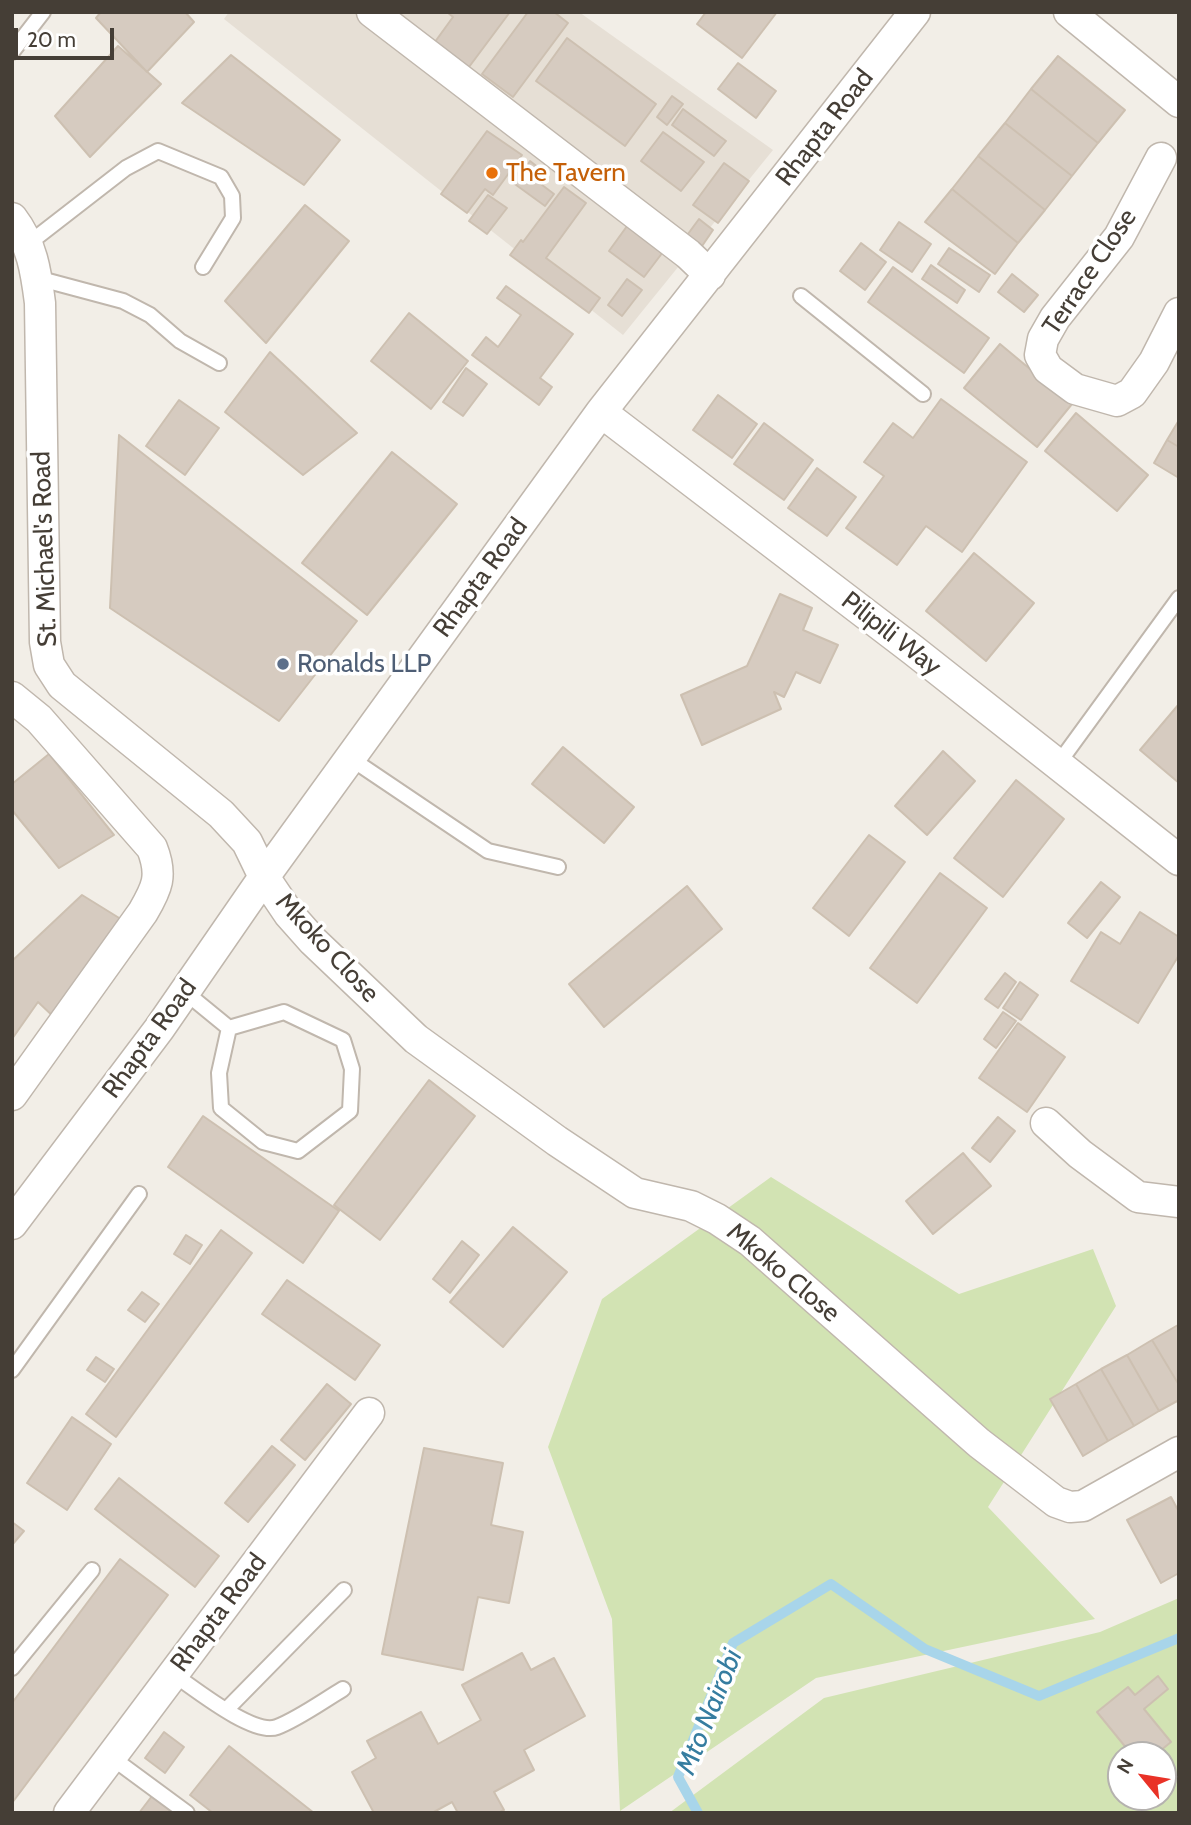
<!DOCTYPE html>
<style>
body{margin:0}
#map{position:relative;width:1191px;height:1825px;overflow:hidden;background:#f2eee7;font-family:Cabin,sans-serif}
canvas{display:block}
.frame{position:absolute;inset:0;border:14px solid #453e36;pointer-events:none}
.north{position:absolute;left:1107px;top:1741px;width:70px;height:70px;box-sizing:border-box;background:#fff;border:2px solid #b5b2af;border-radius:50%;rotate:300deg;font-size:19px;font-weight:700;line-height:28px;text-align:center;color:#453e36}
.north::after{content:'';display:block;margin:auto;width:24px;height:32px;background:#e93227;clip-path:polygon(50% 0,100% 100%,50% 72%,0 100%)}
.scale{position:absolute;left:14px;top:28px;width:100px;height:32px;box-sizing:border-box;border:4px solid #453e36;border-top:0;padding-left:9px;font-size:21px;line-height:24px;white-space:nowrap;color:#453e36;-webkit-text-stroke:5px #fff;paint-order:stroke}
</style>
<div id="map">
<canvas width="1191" height="1825"></canvas>
<div class="frame"></div>
<div class="north">N</div>
<div class="scale">20 m</div>
</div>
<script>
const g = document.querySelector('canvas').getContext('2d');
g.lineJoin = 'round';
function fillPath(path, color) { g.fillStyle = color; g.fill(path, 'evenodd'); }
function strokePath(path, color, width, dash) { g.strokeStyle = color; g.lineWidth = width; g.lineCap = dash ? 'butt' : 'round'; g.setLineDash(dash || []); g.stroke(path); }
function drawText(font, color, halo, rows, align = 'center') {
  g.font = font + ' Cabin,sans-serif'; g.lineWidth = 7; g.setLineDash([]); g.textBaseline = 'middle'; g.strokeStyle = halo; g.fillStyle = color; for (const [text, x, y, turn = 0] of rows) {
    g.save(); g.translate(x, y); g.rotate((+turn || 0) * Math.PI / 180); g.textAlign = isNaN(turn) ? turn : align; if (halo) g.strokeText(text, 0, 0); g.fillText(text, 0, 0); g.restore();
  }
}
fillPath(new Path2D(`
 M229,12H579L773,150L623,335L224,19Z`), '#e6dfd5');
fillPath(new Path2D(`
 M771,1177L959,1294L1093,1249L1116,1306L988,1507L1095,1619L816,1678L620,1811L612,1619L548,1447L602,1299Z
 M1179,1598V1813H669L824,1698L1100,1632ZM1121,1755H1163V1797H1121Z`), '#d2e3b3');
strokePath(new Path2D(`
 M698,1813L678,1777L733,1643L831,1584L925,1649L1039,1696L1179,1638`), '#a8d5ea', 10);
const building = new Path2D(`
 M101,12H185L194,22L147,72L96,18Z
 M447,12H510L466,71L432,46L453,17Z
 M528,12H554L568,23L513,97L482,74Z
 M706,12H777L742,58L697,24Z
 M567,38L656,104L625,146L536,81Z
 M118,46L161,84L90,157L55,116Z
 M231,55L340,140L304,185L182,103Z
 M1058,56L1125,110L1098,143L1031,89Z
 M738,63L776,91L756,118L718,89Z
 M1031,89L1098,143L1072,176L1005,123Z
 M672,96L683,104L667,125L657,117Z
 M683,109L726,141L714,156L672,125Z
 M1005,123L1072,176L1045,210L978,156Z
 M487,131L522,155L493,195L485,189L467,213L441,194Z
 M663,132L704,162L681,191L641,161Z
 M978,156L1045,210L1018,243L952,189Z
 M530,161L544,172L539,178L526,168Z
 M724,163L749,181L718,223L693,205Z
 M521,169L554,194L545,206L512,182Z
 M564,187L586,203L546,258L600,298L589,313L510,255L521,240L523,242Z
 M952,189L1018,243L995,274L925,222Z
 M488,195L507,208L487,234L469,221Z
 M305,205L349,241L266,343L225,301Z
 M699,219L713,230L700,249L685,238Z
 M630,222L666,248L644,277L609,251Z
 M899,222L931,244L912,272L880,250Z
 M861,243L886,262L865,290L840,271Z
 M949,248L990,275L979,292L938,264Z
 M931,265L965,290L957,303L922,279Z
 M893,267L989,338L964,373L868,302Z
 M1012,274L1038,295L1024,312L998,292Z
 M627,279L642,290L622,316L608,305Z
 M506,286L573,334L540,378L552,387L539,405L472,355L486,337L498,347L521,315L497,298Z
 M409,313L468,361L431,409L371,361Z
 M1000,344L1072,404L1037,447L964,388Z
 M270,352L357,433L303,475L225,412Z
 M466,368L487,384L463,416L443,402Z
 M718,395L757,424L732,458L693,430Z
 M941,399L1027,462L962,552L926,526L897,565L846,528L884,476L864,462L893,423L913,438Z
 M179,400L219,428L185,475L146,446Z
 M1076,413L1148,475L1117,511L1045,451Z
 M1179,420V447L1167,440Z
 M764,423L813,460L784,500L734,464Z
 M119,435L357,621L279,721L110,608Z
 M1167,440L1179,447V478L1154,463Z
 M392,452L457,504L367,615L302,563Z
 M817,468L856,497L827,536L788,508Z
 M974,553L1034,603L986,661L926,611Z
 M780,594L812,608L803,630L838,645L820,683L796,672L784,697L774,692L781,709L702,745L681,695L747,666Z
 M1179,704V783L1140,750Z
 M563,747L634,807L604,843L532,784Z
 M943,751L975,781L927,835L895,806Z
 M49,754L114,835L59,868L12,810V784Z
 M1016,780L1064,819L1003,897L954,858Z
 M869,835L905,862L849,936L813,908Z
 M940,873L987,908L917,1003L870,968Z
 M1101,882L1120,897L1087,938L1068,923Z
 M687,886L722,929L604,1027L569,984Z
 M82,895L124,921L56,1019L38,1002L12,1039V961Z
 M1140,912L1179,937V955L1138,1023L1071,981L1101,932L1120,944Z
 M1005,973L1016,982L998,1008L985,999Z
 M1020,982L1038,995L1021,1020L1003,1008Z
 M1003,1012L1016,1021L996,1048L984,1039Z
 M1018,1023L1065,1057L1027,1112L979,1078Z
 M429,1080L475,1116L380,1240L334,1205Z
 M203,1116L339,1211L303,1263L168,1167Z
 M998,1117L1015,1131L990,1162L972,1148Z
 M963,1153L991,1186L933,1234L906,1201Z
 M513,1227L567,1272L503,1347L450,1302Z
 M221,1230L252,1253L116,1437L86,1414Z
 M186,1235L202,1245L190,1264L174,1254Z
 M462,1241L479,1255L450,1293L433,1279Z
 M287,1280L380,1345L355,1380L262,1314Z
 M142,1292L159,1304L145,1322L128,1310Z
 M1178,1325L1179,1326V1385L1152,1340Z
 M1152,1340L1179,1385V1400L1159,1411L1127,1355Z
 M1127,1355L1159,1411L1134,1426L1101,1369Z
 M96,1357L114,1369L105,1382L87,1370Z
 M1101,1369L1134,1426L1108,1441L1076,1384Z
 M327,1384L351,1404L305,1460L281,1440Z
 M1076,1384L1108,1441L1083,1456L1050,1399Z
 M72,1417L111,1444L67,1510L27,1483Z
 M272,1446L295,1465L248,1522L225,1503Z
 M424,1448L503,1463L491,1525L523,1532L509,1603L478,1597L463,1670L382,1654Z
 M119,1478L219,1556L195,1587L95,1509Z
 M1171,1497L1179,1512V1573L1161,1583L1127,1520Z
 M12,1522L24,1531L12,1545Z
 M120,1559L168,1595L12,1803V1703Z
 M522,1653L531,1670L554,1658L585,1716L524,1750L534,1770L494,1792L504,1810L498,1813H458L452,1802L432,1813H374L352,1772L376,1758L367,1741L421,1712L438,1744L481,1720L462,1685Z
 M1158,1676L1168,1689L1144,1709L1171,1742L1155,1755H1132L1097,1712L1128,1687L1135,1695Z
 M164,1732L184,1747L165,1773L145,1758Z
 M229,1746L314,1813H213L190,1795Z
 M152,1796L174,1813H139Z`);
fillPath(building, '#d6cbc0');
strokePath(building, '#cdc0b1', 2);
const lane = new Path2D(`
 M12,52L43,12
 M28,244L126,168L158,151L221,177L232,196L233,218L203,267
 M37,278L123,301L150,315L180,341L219,363
 M801,296L923,394
 M350,758L488,851L558,867
 M1058,764L1179,598
 M185,992L229,1028L219,1073L221,1108L263,1142L298,1151L350,1111L352,1069L343,1040L284,1012L229,1028
 M12,1370L139,1194
 M12,1668L92,1570
 M173,1674C194,1688 253,1736 277,1727C298,1719 323,1701 343,1689
 M227,1709L344,1590
 M111,1757L187,1813`);
const street = new Path2D(`
 M372,12L688,254L710,275
 M1069,12L1179,102
 M1161,158L1119,237L1055,318L1043,339L1040,355L1048,369L1075,389L1117,401L1132,393L1154,362L1179,313
 M12,218C32,244 36,271 40,303L45,642L49,665L62,685L221,814L247,842L264,877L289,914L313,941L416,1039L557,1141L635,1193L691,1206L717,1219L750,1241L979,1443L1056,1502L1070,1507L1083,1506L1179,1452
 M601,412L913,650L1179,860
 M12,697L39,719L152,848C163,876 157,888 143,912L12,1095
 M1046,1123L1080,1154L1138,1197L1179,1202
 M12,1224L159,1029L264,877L601,412L915,12
 M69,1813L369,1413`);
strokePath(lane, '#c0b7ad', 18);
strokePath(street, '#c0b7ad', 33);
strokePath(lane, '#fff', 14);
strokePath(street, '#fff', 30);
for (const [x, y, r, color] of [
 [492,173,7,"#e8710a"],
 [283,664,7,"#5c6f8a"]
]) { const dot = new Path2D(); dot.arc(x, y, r, 0, 2 * Math.PI); g.fillStyle = color; g.fill(dot); strokePath(dot, '#fff', 2.5); }
drawText('26px', '#453e36', '#fff', [
 ["Rhapta Road",825,128,-52],
 ["Terrace Close",1090,272,-56],
 ["St. Michael's Road",45,549,-92],
 ["Rhapta Road",481,578,-54],
 ["Pilipili Way",891,634,38],
 ["Mkoko Close",327,948,47],
 ["Rhapta Road",150,1039,-54],
 ["Mkoko Close",783,1273,40],
 ["Rhapta Road",219,1613,-53]
]);
drawText('26px', '#c56008', '#fff', [
 ["The Tavern",506,173]
], 'left');
drawText('26px', '#4e5e75', '#fff', [
 ["Ronalds LLP",297,664]
], 'left');
drawText('italic 28px', '#367da0', '#fff', [
 ["Mto Nairobi",710,1712,-68]
]);
</script>
